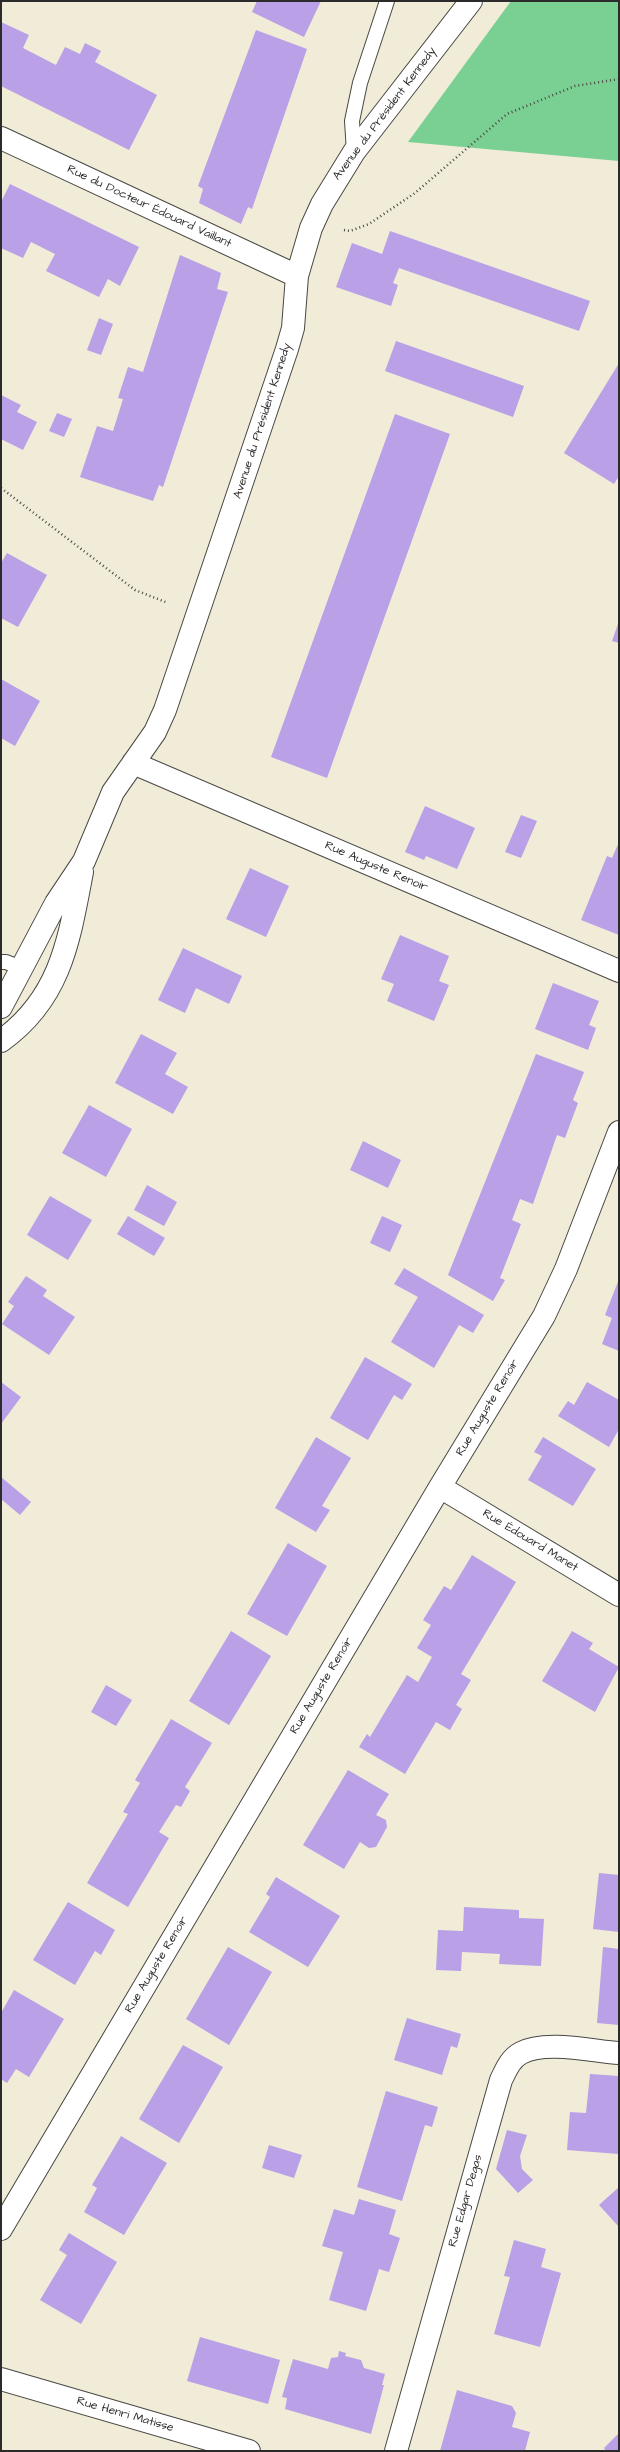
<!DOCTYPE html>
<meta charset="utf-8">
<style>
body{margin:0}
#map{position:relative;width:620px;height:2452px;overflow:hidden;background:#f0ecd7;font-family:"Architects Daughter",sans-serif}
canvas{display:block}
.frame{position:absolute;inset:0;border:2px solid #2b2b2b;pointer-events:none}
</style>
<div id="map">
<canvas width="620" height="2452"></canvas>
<div class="frame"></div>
</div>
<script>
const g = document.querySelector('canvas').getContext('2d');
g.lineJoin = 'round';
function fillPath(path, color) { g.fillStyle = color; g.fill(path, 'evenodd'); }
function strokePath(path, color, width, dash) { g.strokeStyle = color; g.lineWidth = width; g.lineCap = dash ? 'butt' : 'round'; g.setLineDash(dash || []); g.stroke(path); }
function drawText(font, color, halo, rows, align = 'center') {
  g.font = font + ' "Architects Daughter",sans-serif'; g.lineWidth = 3.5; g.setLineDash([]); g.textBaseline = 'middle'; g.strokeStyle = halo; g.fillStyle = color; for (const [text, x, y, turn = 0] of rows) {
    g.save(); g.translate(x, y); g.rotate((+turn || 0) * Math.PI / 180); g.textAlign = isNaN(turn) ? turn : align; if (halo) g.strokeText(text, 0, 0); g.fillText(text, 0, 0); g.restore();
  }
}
fillPath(new Path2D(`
 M511,1H619V161L408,142Z`), '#7acf92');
fillPath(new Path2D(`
 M257,1H321L304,37L252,12Z
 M1,22L29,35L23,48L56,65L65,47L80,54L85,43L101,51L95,62L157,95L129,150L1,86Z
 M256,30L307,49L252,209L248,207L241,224L199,203L203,189L198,186Z
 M10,184L139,247L120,286L108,279L99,297L46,271L55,254L31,242L23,258L1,248V202Z
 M390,231L590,301L579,331L399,268L393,283L398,285L391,306L336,287L352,243L382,254Z
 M180,255L221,273L217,289L228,292L163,487L159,485L153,501L80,477L97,426L113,431L123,399L118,398L128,367L143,372Z
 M99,318L113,324L101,355L87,350Z
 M396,341L524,386L513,417L385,371Z
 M619,363V476L614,484L564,453Z
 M1,395L21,405L17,412L37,422L23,450L1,439Z
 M57,413L72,419L64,437L49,431Z
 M395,414L450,434L327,778L271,757Z
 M7,553L47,575L18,627L1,618V563Z
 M619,621V643L612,641Z
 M1,679L40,701L15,746L1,738Z
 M425,806L475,828L457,869L426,856L424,860L405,852Z
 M521,815L537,821L521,858L505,852Z
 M619,842V935L581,920L607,856L612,858Z
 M250,868L289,886L266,937L226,919Z
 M400,935L449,956L439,981L449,985L434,1021L387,1001L394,984L381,979Z
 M183,948L242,976L229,1004L196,988L185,1013L158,1000Z
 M553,983L599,1001L589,1025L596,1028L588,1050L535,1029Z
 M141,1034L177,1053L165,1074L188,1087L173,1114L115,1083Z
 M536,1054L584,1072L573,1100L578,1103L565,1138L557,1135L533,1204L520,1199L512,1220L521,1224L500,1278L505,1280L493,1301L448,1275Z
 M89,1105L132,1129L106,1177L62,1153Z
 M363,1141L401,1160L388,1188L350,1170Z
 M147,1185L177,1202L164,1226L134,1210Z
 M50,1196L92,1220L68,1260L27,1235Z
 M128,1216L165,1238L154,1256L117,1234Z
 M382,1216L402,1225L390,1252L370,1243Z
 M404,1268L484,1315L473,1333L459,1325L434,1368L391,1342L418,1297L394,1284Z
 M26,1276L47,1290L43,1296L75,1317L49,1355L2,1324L14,1306L8,1302Z
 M619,1279V1351L602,1344L612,1318L605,1315Z
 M365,1357L412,1384L402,1400L394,1395L368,1440L330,1418Z
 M1,1382L21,1397L1,1424Z
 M587,1382L619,1400V1429L609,1447L558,1416L568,1401L574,1405Z
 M316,1437L351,1458L322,1506L330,1510L316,1532L275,1508Z
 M543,1437L596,1469L573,1506L528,1480L542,1456L534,1452Z
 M1,1477L31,1502L20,1515L1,1499Z
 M288,1543L327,1566L287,1636L247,1614Z
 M472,1555L516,1582L461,1674L471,1680L456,1705L462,1709L450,1730L436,1722L405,1774L359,1747L367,1734L370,1737L407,1675L418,1682L432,1657L417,1648L431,1625L423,1620L444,1586L451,1590Z
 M231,1631L271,1656L229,1725L189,1701Z
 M572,1631L593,1643L589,1649L619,1667L595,1712L542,1681Z
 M106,1685L132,1700L116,1726L91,1712Z
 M171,1719L212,1743L185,1787L190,1791L181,1807L176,1805L159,1832L169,1838L128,1907L87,1883L128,1814L123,1812L140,1783L135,1780Z
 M348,1770L389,1794L376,1815L386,1820L387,1827L376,1847L369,1848L360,1842L344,1869L303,1845Z
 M599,1873L619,1875V1932L593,1929Z
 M276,1877L340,1916L308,1967L249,1932L270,1897L266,1894Z
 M68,1902L115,1930L101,1955L95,1951L75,1985L33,1960Z
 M464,1907L519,1910V1918L544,1919L541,1966L499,1964L500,1954L462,1952L461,1971L436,1970L438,1930L463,1931Z
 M228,1947L272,1972L229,2045L186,2019Z
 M603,1947L619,1949V2025L597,2023Z
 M14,1990L64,2019L29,2077L16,2069L7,2083L1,2079V2013Z
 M407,2018L461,2034L457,2048L451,2046L442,2075L394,2060Z
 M183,2045L223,2067L179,2143L139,2119Z
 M590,2074L619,2076V2154L567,2150L570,2112L586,2113Z
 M386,2091L438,2107L432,2127L425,2125L402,2201L357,2187Z
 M507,2130L527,2135L520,2156L522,2169L533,2180L518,2193L496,2169Z
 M121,2136L167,2163L124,2235L84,2212L97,2188L92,2185Z
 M269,2145L302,2155L294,2178L262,2168Z
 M619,2187V2227L599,2205Z
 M359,2199L396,2210L389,2234L400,2238L389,2272L379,2269L366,2311L329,2300L343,2252L322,2246L334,2209L354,2215Z
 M69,2233L117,2262L81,2324L40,2300L67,2255L59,2250Z
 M514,2240L546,2249L541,2267L561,2273L540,2347L494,2334L510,2277L504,2276Z
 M200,2337L280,2360L268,2404L187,2381Z
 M339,2351L346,2353L345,2356L361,2360L364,2368L385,2374L382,2385H384L371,2434L285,2409L287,2398L282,2397L293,2359L328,2369L331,2358L338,2357Z
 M457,2390L512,2406L516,2413L512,2427L530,2432L525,2451H440Z
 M619,2433V2451H606L604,2448Z`), '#b9a0e7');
const lane = new Path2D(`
 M354,152L352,121L360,83L387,1
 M1,962H6L21,968`);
const street = new Path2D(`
 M1,138L297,276
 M133,763L619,971
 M1,1007L56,903L84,861L113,792L155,732L165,710L287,349L293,328L297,276L311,228L322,204L354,152L471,1
 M1,1041C61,998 69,940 82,872
 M440,1487L619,1595
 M1,2229L440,1487L544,1316L566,1269L619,1132
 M1,2379L249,2451
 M396,2451L501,2080C506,2070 510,2059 521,2053C545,2040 592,2051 619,2053`);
strokePath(lane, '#494845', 16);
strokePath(street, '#494845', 24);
strokePath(new Path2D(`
 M344,230L350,231L369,224L415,193L507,114L575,86L619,79
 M1,488L135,590L168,603`), '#494845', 2.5, [1, 3]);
strokePath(lane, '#fff', 14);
strokePath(street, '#fff', 22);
drawText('12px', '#2b2b2b', '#fff', [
 ["Avenue du Président Kennedy",385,114,-53],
 ["Rue du Docteur Édouard Vaillant",149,207,25],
 ["Avenue du Président Kennedy",263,421,-72],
 ["Rue Auguste Renoir",376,867,23],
 ["Rue Auguste Renoir",488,1408,-59],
 ["Rue Édouard Manet",530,1541,31],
 ["Rue Auguste Renoir",322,1686,-59],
 ["Rue Auguste Renoir",157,1965,-59],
 ["Rue Edgar Degas",466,2201,-74],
 ["Rue Henri Matisse",125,2415,16]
]);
</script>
